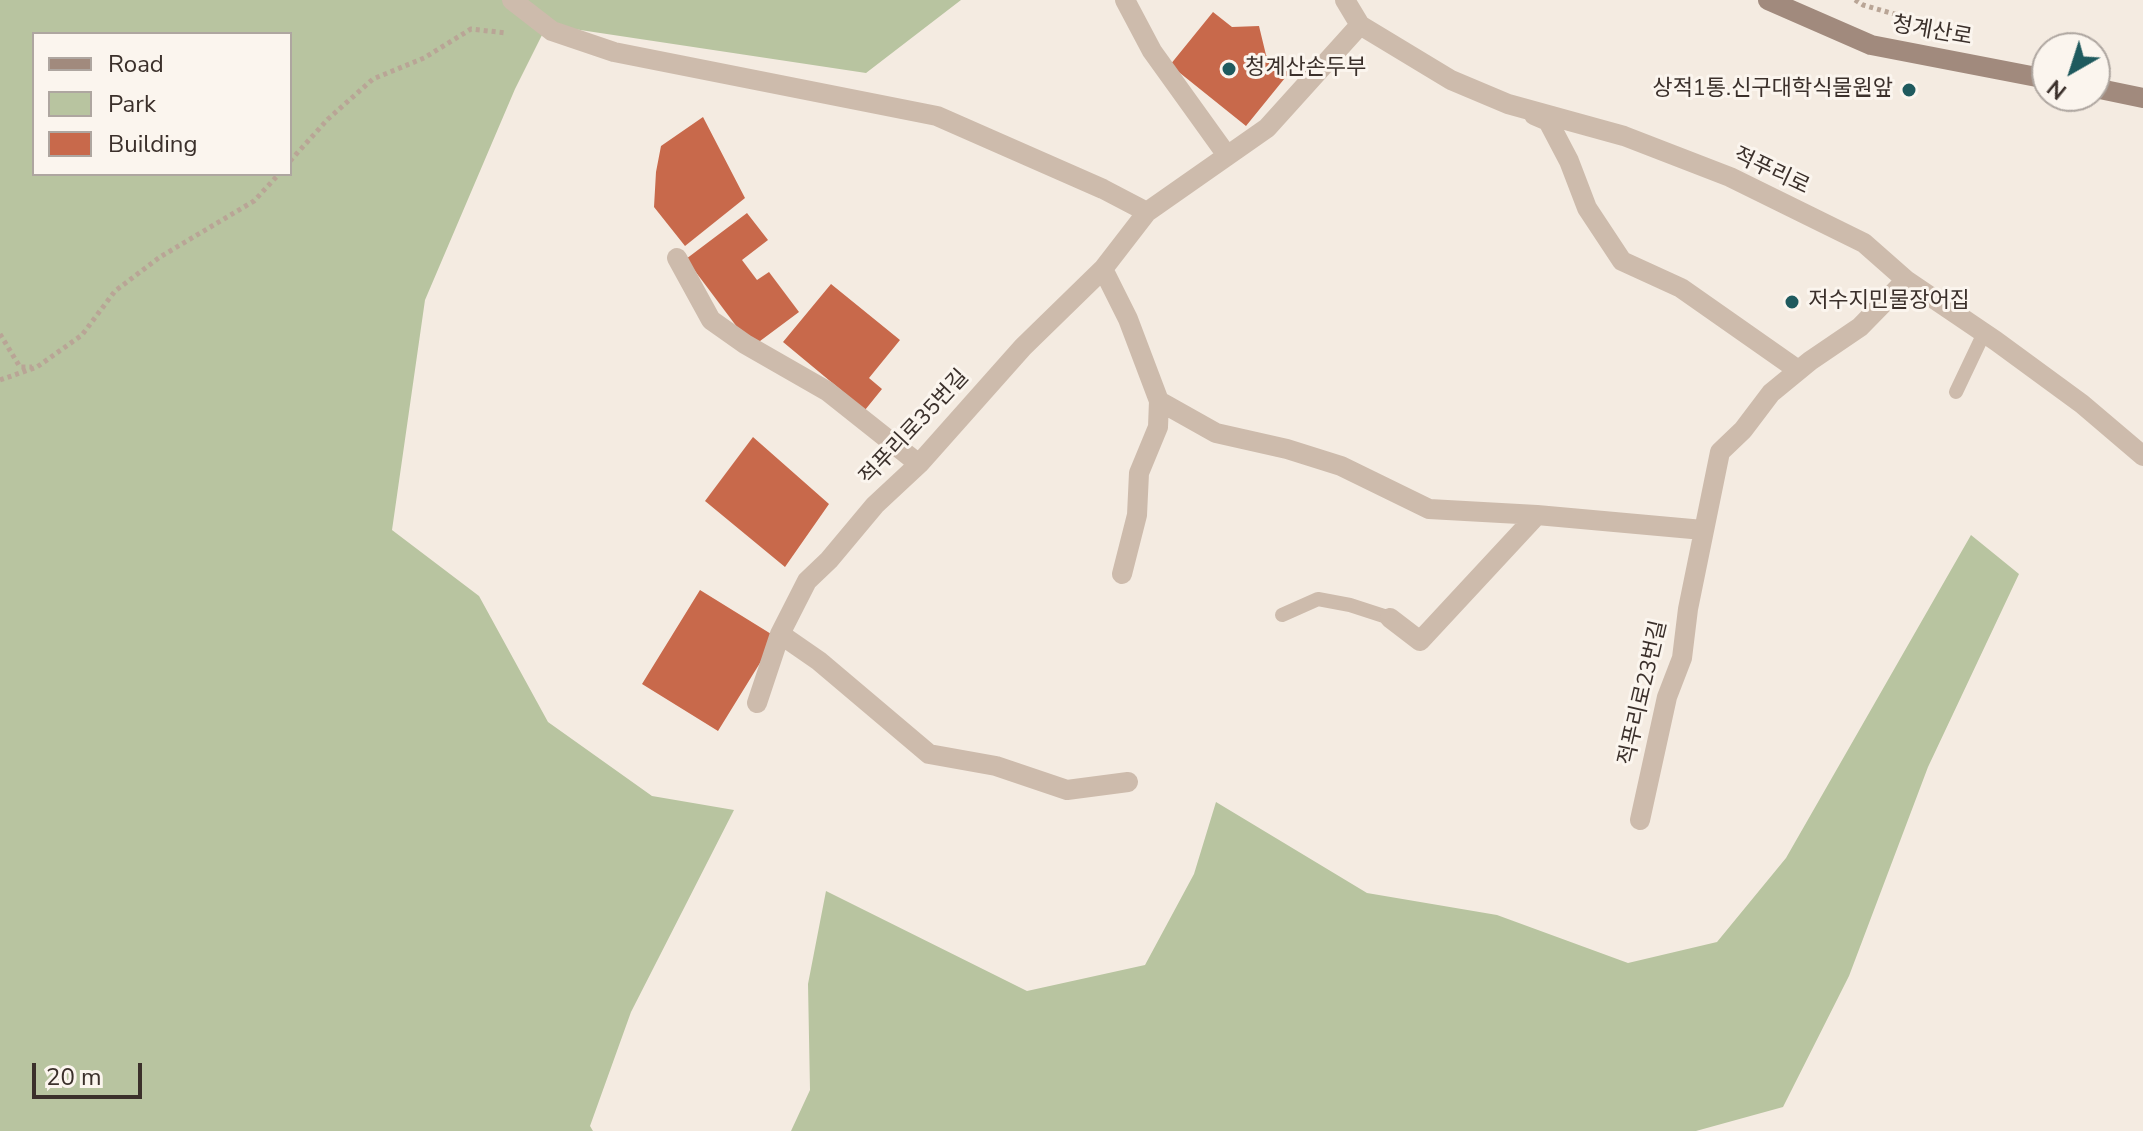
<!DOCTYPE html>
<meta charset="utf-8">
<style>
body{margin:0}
#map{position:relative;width:2143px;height:1131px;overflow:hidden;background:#f4ebe1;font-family:"Nunito Sans",sans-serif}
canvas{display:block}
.legend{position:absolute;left:32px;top:32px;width:260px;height:144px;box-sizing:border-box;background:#fbf5ee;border:2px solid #aea6a0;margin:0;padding:10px 14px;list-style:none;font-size:24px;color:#3b302b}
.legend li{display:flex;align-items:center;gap:16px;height:40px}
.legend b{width:40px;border:2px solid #aea6a0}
.north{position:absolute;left:2031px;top:32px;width:80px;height:80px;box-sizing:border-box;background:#fbf5ee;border:2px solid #aea6a0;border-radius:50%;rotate:219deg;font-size:22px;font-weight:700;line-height:32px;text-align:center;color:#3b302b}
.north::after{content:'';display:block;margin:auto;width:28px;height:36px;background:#1f5a5e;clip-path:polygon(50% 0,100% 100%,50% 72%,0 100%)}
.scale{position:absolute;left:32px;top:1063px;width:110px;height:36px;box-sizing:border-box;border:4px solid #3b302b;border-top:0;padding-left:10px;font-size:24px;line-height:28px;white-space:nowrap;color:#3b302b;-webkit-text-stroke:6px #fbf5ee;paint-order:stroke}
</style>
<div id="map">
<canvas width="2143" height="1131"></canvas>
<ul class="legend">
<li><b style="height:10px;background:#a18a7d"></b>Road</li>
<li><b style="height:22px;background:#b8c4a0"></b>Park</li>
<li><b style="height:22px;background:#c8694b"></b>Building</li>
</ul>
<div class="north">N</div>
<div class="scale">20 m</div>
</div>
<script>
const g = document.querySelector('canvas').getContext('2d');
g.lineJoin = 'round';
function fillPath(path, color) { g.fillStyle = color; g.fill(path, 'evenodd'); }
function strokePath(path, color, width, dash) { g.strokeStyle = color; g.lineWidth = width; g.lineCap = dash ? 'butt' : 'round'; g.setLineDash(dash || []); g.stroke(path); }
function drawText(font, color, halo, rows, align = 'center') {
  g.font = font + ' "Nunito Sans","Noto Sans KR",sans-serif'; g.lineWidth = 6; g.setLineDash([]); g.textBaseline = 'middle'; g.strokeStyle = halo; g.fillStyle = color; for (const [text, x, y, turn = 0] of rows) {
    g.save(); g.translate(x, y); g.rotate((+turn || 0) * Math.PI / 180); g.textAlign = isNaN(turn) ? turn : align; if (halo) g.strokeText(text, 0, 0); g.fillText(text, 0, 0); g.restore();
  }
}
fillPath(new Path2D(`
 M0,0H961L866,73L547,25L515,89L425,300L392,530L479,596L548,722L652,796L734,810L631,1012L590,1126L593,1131H0ZM34,34H290V174H34Z
 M1971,535L2019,574L1928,767L1849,976L1783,1107L1696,1131H791L810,1090L808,984L826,891L1027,991L1145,965L1194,874L1216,802L1367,893L1497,915L1628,963L1717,942L1786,858Z`), '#b8c4a0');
fillPath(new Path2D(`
 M1213,12L1232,27L1259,26L1266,55L1289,73L1246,126L1170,65Z
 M703,117L745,198L685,246L654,207L656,172L661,146Z
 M747,213L768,240L742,260L757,280L769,272L799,312L752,347L686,259Z
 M831,284L900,340L869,378L882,389L865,410L783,342Z
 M753,437L829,504L785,567L705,501Z
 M700,590L776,637L718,731L642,684Z`), '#c8694b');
strokePath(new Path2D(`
 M1855,0L1863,5L1929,24
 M290,161L328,119L373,79L424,58L471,29L506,33
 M0,334L20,367H32
 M0,380L37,367L82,335L115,291L160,257L254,201L279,174`), '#b9a596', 5, [4, 4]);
strokePath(new Path2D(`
 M1956,392L1984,333
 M1282,615L1318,599L1350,605L1390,618`), '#cdbbac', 14);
strokePath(new Path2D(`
 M512,0L552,31L614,52L937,116L1103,189L1147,212
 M1125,0L1152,51L1226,154
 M1345,0L1360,25L1451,80L1508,104L1624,136L1730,177L1864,243L1906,280L1996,341L2082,404L2143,456
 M1534,115L1548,121L1569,161L1587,208L1622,261L1681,288L1798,370
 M677,258L711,320L745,344L827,391L919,464
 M1103,269L1128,319L1159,401L1158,427L1139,473L1137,515L1122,574
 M1159,401L1216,433L1287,449L1341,466L1429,509L1537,515
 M1390,618L1420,641L1537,515L1703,530
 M780,634L819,661L929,754L996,766L1067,790L1128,782
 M757,703L780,634L807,581L829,560L875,505L919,464L1023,347L1103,269L1147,212L1267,128L1360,25
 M1640,820L1667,697L1682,658L1688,609L1720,452L1743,430L1771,393L1810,361L1860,327L1906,280`), '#cdbbac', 20);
strokePath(new Path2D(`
 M1768,0L1871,45L2047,79
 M2095,88L2143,98`), '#a18a7d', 20);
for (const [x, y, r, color] of [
 [1229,69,8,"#1f5a5e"],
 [1909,90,8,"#1f5a5e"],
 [1792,302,8,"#1f5a5e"]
]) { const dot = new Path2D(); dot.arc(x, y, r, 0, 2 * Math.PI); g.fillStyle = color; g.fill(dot); strokePath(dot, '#fbf5ee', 3); }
drawText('22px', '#3b302b', '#fbf5ee', [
 ["청계산로",1932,32,10],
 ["적푸리로",1771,172,25],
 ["적푸리로35번길",915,428,-47],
 ["적푸리로23번길",1644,693,-77]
]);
drawText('22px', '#3b302b', '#fbf5ee', [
 ["청계산손두부",1245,69],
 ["상적1통.신구대학식물원앞",1893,90,"right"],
 ["저수지민물장어집",1808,302]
], 'left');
</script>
